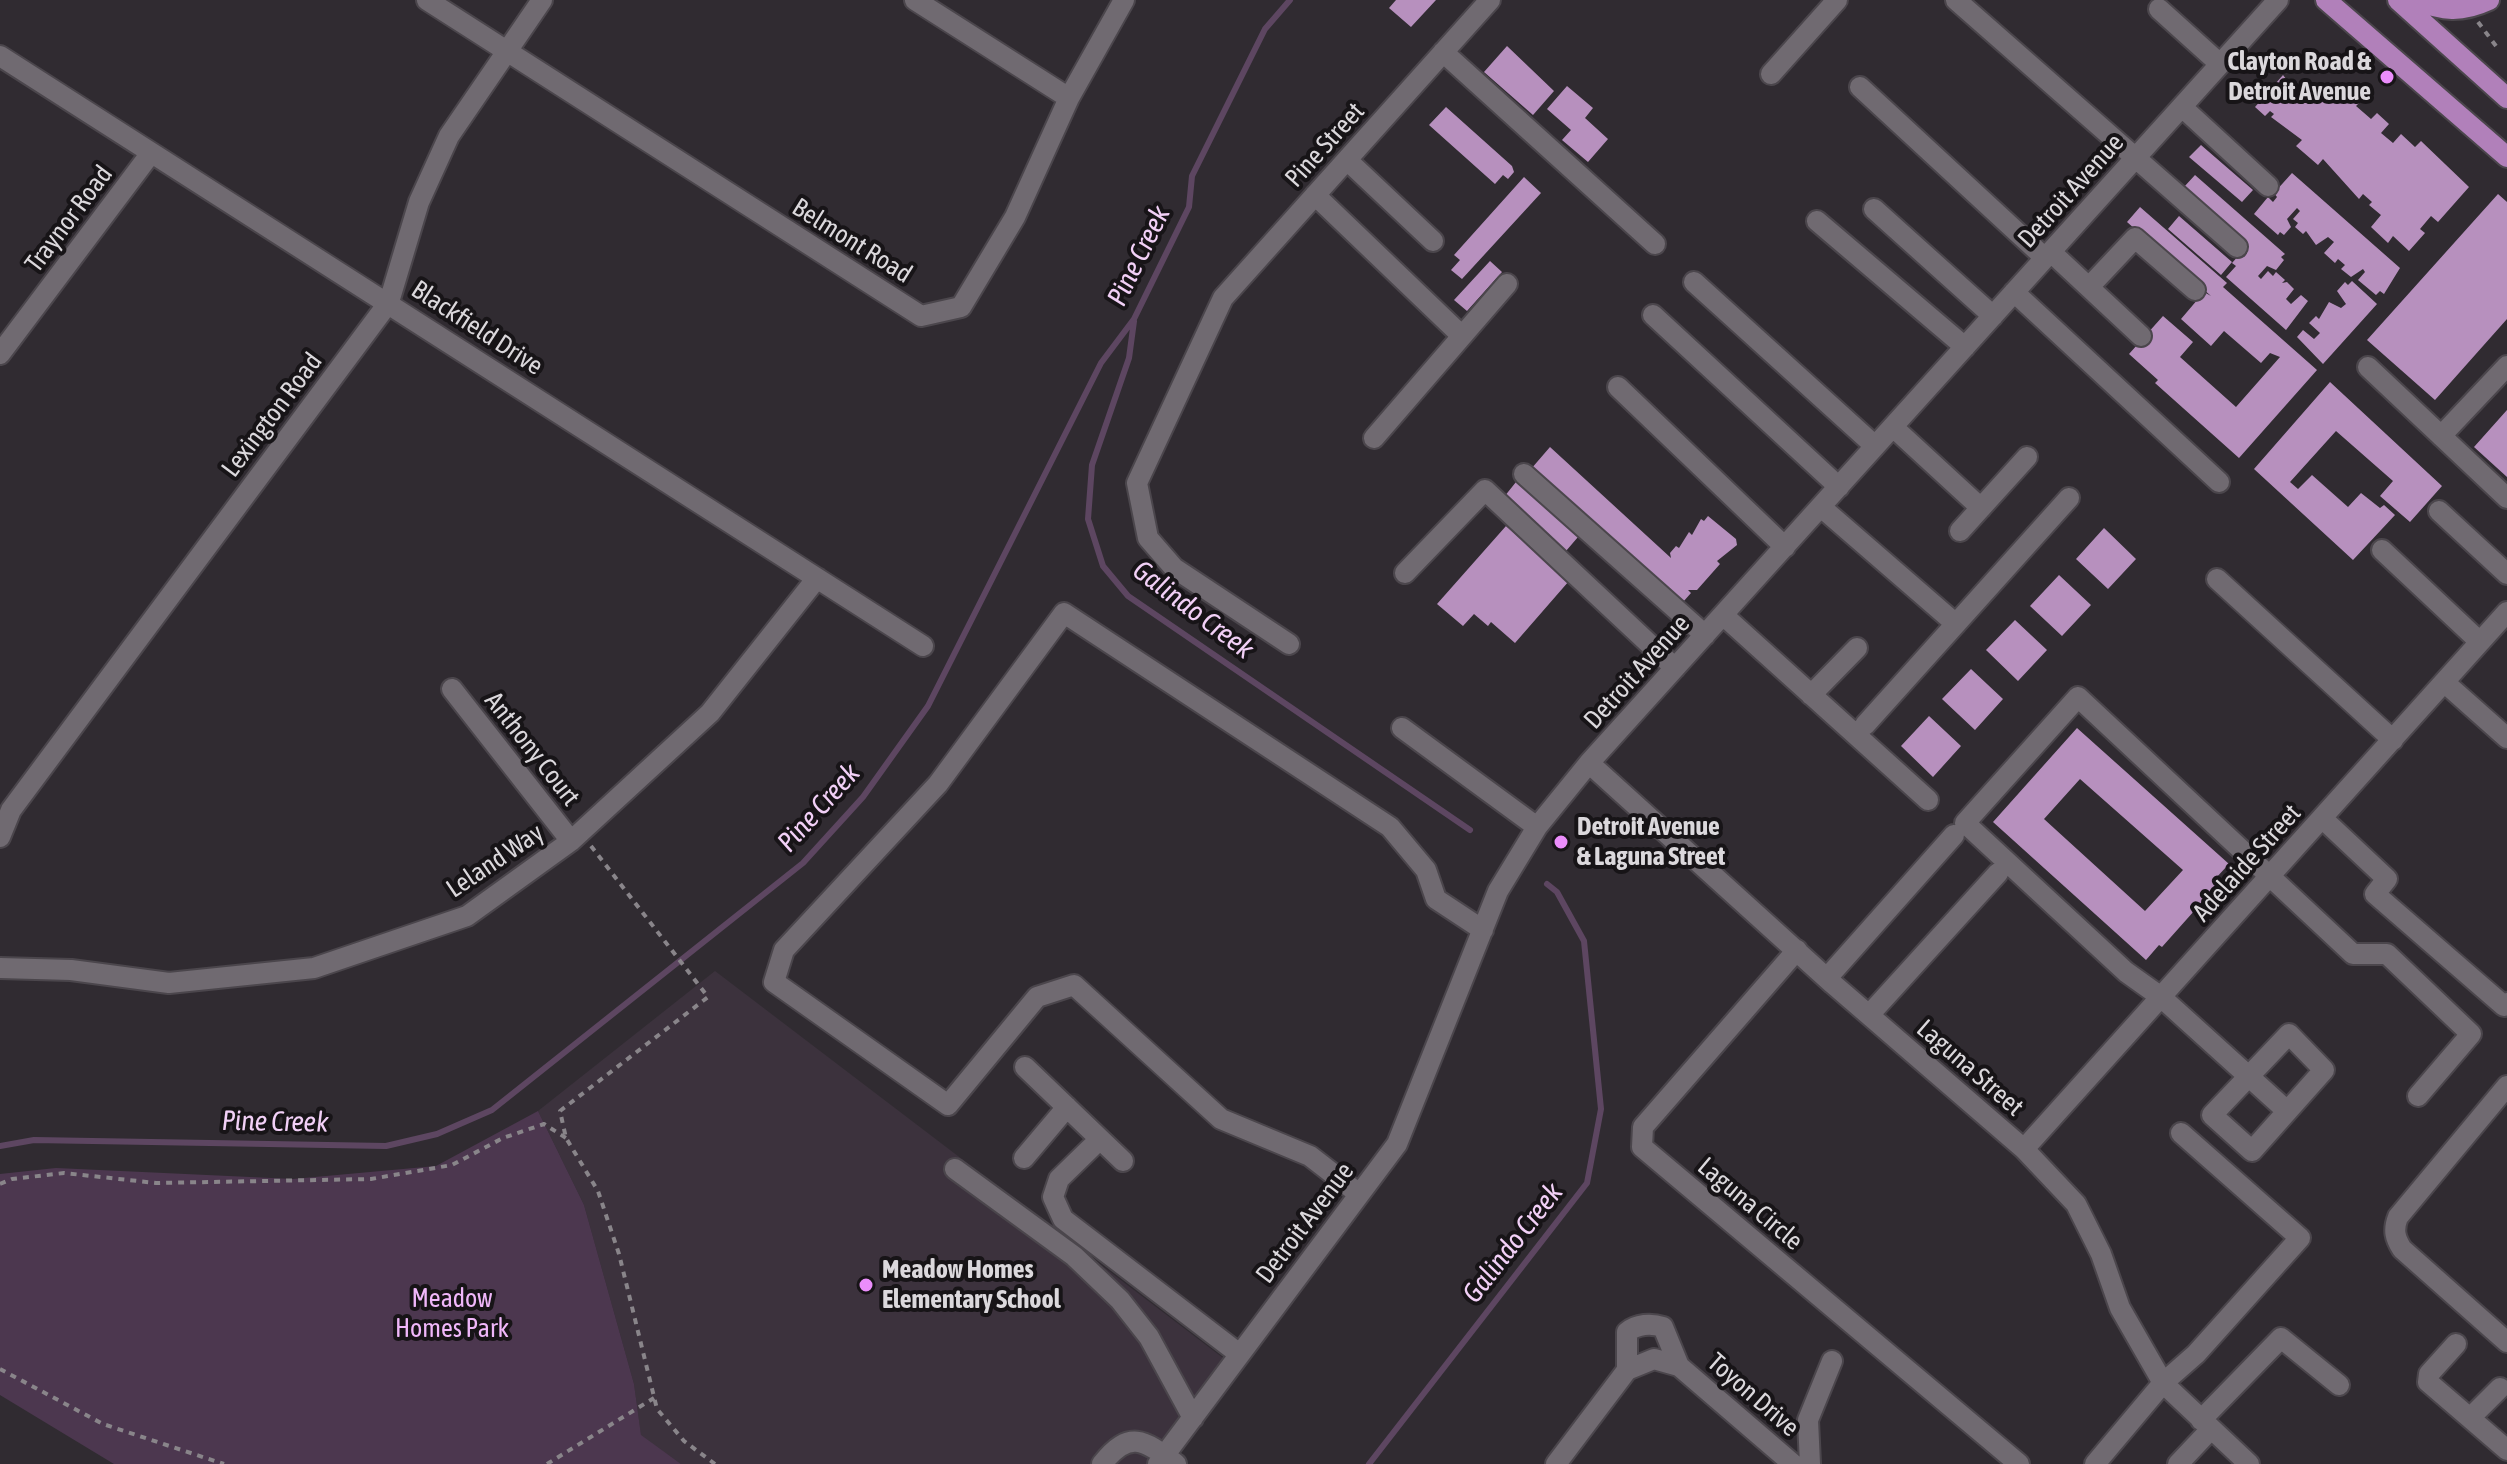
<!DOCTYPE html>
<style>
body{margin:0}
canvas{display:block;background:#302b31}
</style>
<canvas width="2507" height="1464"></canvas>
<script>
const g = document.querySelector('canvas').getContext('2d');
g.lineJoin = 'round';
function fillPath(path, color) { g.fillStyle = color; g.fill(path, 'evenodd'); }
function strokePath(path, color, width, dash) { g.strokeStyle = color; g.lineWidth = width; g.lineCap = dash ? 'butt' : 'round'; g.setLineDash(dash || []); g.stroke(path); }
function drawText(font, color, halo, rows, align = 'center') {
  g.font = font + ' "Asap Condensed",sans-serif'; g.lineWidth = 8; g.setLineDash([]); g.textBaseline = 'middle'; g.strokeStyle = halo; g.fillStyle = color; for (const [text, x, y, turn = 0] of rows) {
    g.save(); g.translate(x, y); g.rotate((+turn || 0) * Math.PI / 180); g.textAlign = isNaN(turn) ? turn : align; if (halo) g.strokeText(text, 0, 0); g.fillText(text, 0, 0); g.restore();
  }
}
fillPath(new Path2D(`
 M715,971L1231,1364L1158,1464H681L641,1436L634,1384L584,1205L538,1111Z`), '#3c323d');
fillPath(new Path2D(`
 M538,1111L584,1205L634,1384L641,1435L681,1464H114L0,1395V1174L56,1168L293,1179L436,1166Z`), '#4c374f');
strokePath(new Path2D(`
 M1134,321L1129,358L1092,465L1088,519L1103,566L1128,596L1470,830
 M0,1146L34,1140L386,1146L437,1134L492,1110L803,863L863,797L928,706L1101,363L1134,319L1189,207L1192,176L1265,29L1290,0
 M1369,1464L1587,1183L1601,1109L1584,941L1557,892L1547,884`), '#5d4661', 6);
fillPath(new Path2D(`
 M1396,0H1436L1411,27L1389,8Z
 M1507,46L1554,91L1533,115L1484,72Z
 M2283,75L2304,102L2316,88L2321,92L2330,82L2359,103L2356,106L2371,119L2377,113L2389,124L2381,133L2393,143L2401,134L2415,147L2421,141L2469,187L2438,222L2431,216L2420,229L2425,233L2409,251L2393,236L2388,243L2371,227L2381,215L2369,205L2372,202L2363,194L2359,199L2323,159L2318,165L2296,146L2302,140L2271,117L2274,114L2270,111L2265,116L2255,107Z
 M1567,86L1593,108L1585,118L1608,139L1588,162L1562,140L1571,130L1547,109Z
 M1446,107L1512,166L1514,172L1508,179L1503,175L1495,184L1429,125Z
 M2201,145L2253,190L2242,202L2189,157Z
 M2292,173L2400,268L2384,294L2380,291L2376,295L2358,280L2365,272L2363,269L2351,277L2341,269L2345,265L2338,259L2335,263L2324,253L2334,242L2328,237L2316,245L2306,231L2303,234L2295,227L2298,223L2293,219L2300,211L2297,208L2287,219L2291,227L2284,235L2280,232L2278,235L2254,214L2268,197L2273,202L2277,197L2274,193Z
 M2195,175L2285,254L2281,257L2284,260L2276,270L2267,266L2258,276L2261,279L2268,271L2273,276L2276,272L2285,280L2282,283L2287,282L2294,289L2286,299L2291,304L2301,295L2308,301L2286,330L2226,277L2236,266L2232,263L2240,254L2244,257L2247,253L2243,249L2247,243L2184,187Z
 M1524,177L1541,193L1462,279L1451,270L1460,260L1454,255Z
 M2498,194L2507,202V319L2435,400L2367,340Z
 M2140,207L2227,283L2223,287L2317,370L2239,458L2155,383L2158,380L2129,354L2163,316L2193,342L2180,357L2236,407L2280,357L2270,353L2261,363L2224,331L2211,346L2181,319L2204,292L2211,296L2127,222Z
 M2179,216L2232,262L2221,275L2168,229Z
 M1490,261L1502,272L1467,311L1454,300Z
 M2352,281L2377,304L2323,364L2297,337L2303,330L2314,339L2320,333L2309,323L2316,316L2319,319L2329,302L2341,308L2346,304L2337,291L2345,282L2348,285Z
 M2330,382L2442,486L2410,522L2380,496L2393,481L2336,431L2290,482L2298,489L2312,475L2348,507L2361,493L2380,508L2384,505L2395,515L2353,560L2254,469Z
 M2507,410V477L2474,447Z
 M1550,447L1671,558L1670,553L1676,546L1679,548L1689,532L1692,535L1701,519L1704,521L1708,516L1736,539L1737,545L1717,561L1720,564L1697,590H1688L1691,593L1683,602L1531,469Z
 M1516,482L1578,537L1566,551L1504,497Z
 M1506,526L1569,581L1515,643L1491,622L1488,626L1474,614L1463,626L1437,604Z
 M2104,528L2136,559L2108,589L2076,559Z
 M2059,575L2091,605L2062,636L2030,606Z
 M2015,620L2047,650L2018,681L1986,650Z
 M1971,669L2003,699L1975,730L1942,699Z
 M1929,716L1961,746L1933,777L1901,746Z
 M2077,728L2229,864L2214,880L2219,883L2162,947L2159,945L2146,960L1993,822ZM2080,779L2183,870L2145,911L2044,819Z`), '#b790be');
const minor = new Path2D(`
 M427,0L921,316L961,307L1015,217L1069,98L1124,0
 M915,0L1069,98
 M1956,0L2237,247
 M2159,9L2220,64
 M1443,52L1655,244
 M0,56L923,646
 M1771,74L1837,0
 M1860,87L2045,258
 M2182,107L2268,186
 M1347,160L1433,241
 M1315,195L1462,336
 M1874,209L1993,316
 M1817,221L1965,347
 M2051,252L2141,336
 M1694,282L1875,446
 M2089,287L2135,238L2195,290
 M2014,292L2219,482
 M1653,315L1839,487
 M0,354L151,153
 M2368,367L2507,498
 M1618,387L1785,547
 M1893,427L1981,508
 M2441,436L2507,366
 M1374,438L1507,284
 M1524,474L1705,635
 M1821,507L1956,624
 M2439,511L2507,574
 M1960,531L2027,457
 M2382,550L2480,642
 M1405,573L1485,490L1675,668
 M2217,579L2393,740
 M1723,615L1928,800
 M1289,644L1174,568L1148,538L1137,483L1223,298L1490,0
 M2444,682L2507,738
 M452,689L571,841
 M1811,695L1857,648
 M1865,725L2069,498
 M1402,728L1537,827
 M1589,763L1833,984L2024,1149L2076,1204L2101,1254L2120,1308L2163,1383L2249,1464
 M2322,818L2387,879L2375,894L2504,1006L2507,1003
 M0,837L11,810L389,302L419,202L449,136L542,0
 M1797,950L1643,1127L1642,1147L2019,1464
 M0,968L71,970L169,983L314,968L467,916L571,841L710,713L817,578
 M1827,978L1954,835
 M1869,1015L1998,873
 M2289,1034L2324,1070L2252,1151L2212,1115Z
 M1025,1067L1123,1161
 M2507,1086L2398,1217C2393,1230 2395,1238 2402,1249L2507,1342
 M2287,1111L2161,997L2126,972L1965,823L2078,697L2353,954H2387L2471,1034L2418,1096
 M1100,1139L1059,1179L1053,1197L1063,1219L1238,1353
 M2024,1149L2507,612
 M1024,1158L1067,1107
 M955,1169L1074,1256L1120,1300L1149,1337L1193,1418
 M1359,1194L1310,1156L1221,1119L1074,985L1037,997L948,1105L774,982L784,950L938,784L1064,613L1390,827L1426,870L1436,899L1483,930
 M2456,1344L2429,1374L2428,1382L2507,1450
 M1627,1370V1332C1637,1324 1651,1323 1663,1327L1679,1366
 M2470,1418L2500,1388
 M2201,1420L2281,1338L2339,1385
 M1102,1464C1130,1428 1145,1441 1176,1464
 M1158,1464L1397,1144L1498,891L1537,827L1589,763L2278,0
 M1556,1464L1627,1370L1654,1359L1679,1366L1793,1464
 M1810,1464L1808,1420L1832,1361
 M2095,1464L2163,1383L2196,1354L2300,1238L2181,1133
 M2178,1464L2211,1429`);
const major = new Path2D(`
 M2326,0L2507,157
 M2398,0L2507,98
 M2415,0C2443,11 2461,13 2489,0`);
strokePath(minor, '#4b464c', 24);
strokePath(major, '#4b464c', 24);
strokePath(new Path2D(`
 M2478,22L2496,46
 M591,846L708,997L560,1111L566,1138L598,1191L619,1254L657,1409L684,1441L715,1464
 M0,1184L12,1179L64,1173L156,1183L371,1179L452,1165L503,1138L544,1124L566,1138
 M0,1369L103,1424L224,1464
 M547,1464L654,1398`), '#89858a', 4, [6, 6]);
strokePath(minor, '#706a71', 20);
strokePath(major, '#b180ba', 20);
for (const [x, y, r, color] of [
 [2387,77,8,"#eb8dfb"],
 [1561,842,8,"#eb8dfb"],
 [866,1285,8,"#eb8dfb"]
]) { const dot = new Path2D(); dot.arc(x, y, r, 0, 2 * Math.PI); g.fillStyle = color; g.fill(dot); strokePath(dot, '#171417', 3); }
drawText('bold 26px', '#dbd8dc', '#171417', [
 ["Clayton Road &",2371,62,"right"],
 ["Detroit Avenue",2371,92,"right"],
 ["Detroit Avenue",1577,827],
 ["& Laguna Street",1577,857],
 ["Meadow Homes",882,1270],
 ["Elementary School",882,1300]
], 'left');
drawText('26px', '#dbd8dc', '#171417', [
 ["Pine Street",1325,145,-48],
 ["Detroit Avenue",2071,191,-48],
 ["Traynor Road",69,219,-53],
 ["Belmont Road",852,241,32],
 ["Blackfield Drive",477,328,33],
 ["Lexington Road",272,415,-53],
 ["Detroit Avenue",1637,672,-48],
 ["Anthony Court",532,749,52],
 ["Leland Way",495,861,-34],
 ["Adelaide Street",2247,863,-48],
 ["Laguna Street",1970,1068,41],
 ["Laguna Circle",1750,1204,40],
 ["Detroit Avenue",1305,1223,-53],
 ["Toyon Drive",1753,1395,41]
]);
drawText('26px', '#f0b7fa', '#171417', [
 ["Meadow",452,1299],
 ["Homes Park",452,1329]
]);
drawText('italic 28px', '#f2d0f7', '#171417', [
 ["Pine Creek",1139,256,-64],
 ["Galindo Creek",1193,610,37],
 ["Pine Creek",819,808,-48],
 ["Pine Creek",275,1122,1],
 ["Galindo Creek",1513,1243,-52]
]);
</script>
